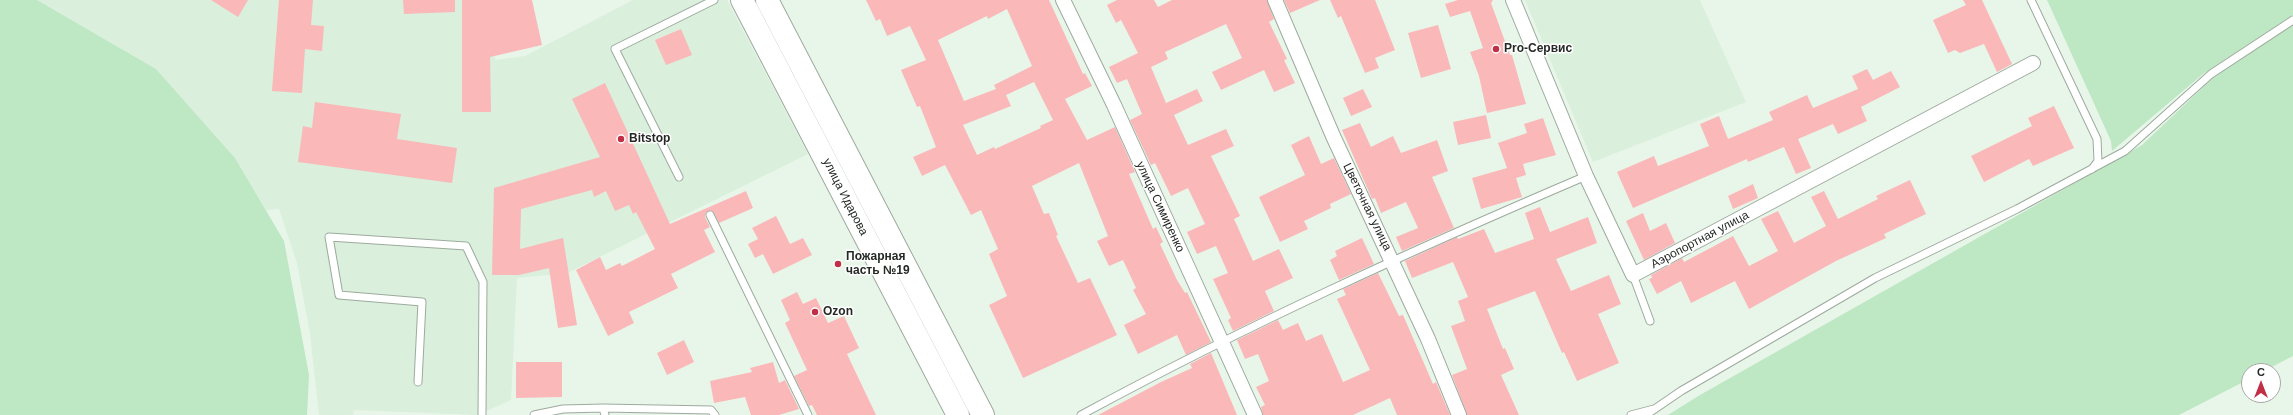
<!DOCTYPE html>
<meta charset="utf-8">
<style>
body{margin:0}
#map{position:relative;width:2293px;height:415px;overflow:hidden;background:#e8f6e9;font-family:Arial,sans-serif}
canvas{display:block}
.north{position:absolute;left:2241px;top:363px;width:40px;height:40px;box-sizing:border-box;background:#fff;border:1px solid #a7a9a8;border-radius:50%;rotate:0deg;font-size:11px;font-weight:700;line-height:16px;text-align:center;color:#242925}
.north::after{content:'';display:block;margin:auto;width:14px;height:18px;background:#c02f45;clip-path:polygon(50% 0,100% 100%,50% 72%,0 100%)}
</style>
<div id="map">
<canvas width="2293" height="415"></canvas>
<div class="north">С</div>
</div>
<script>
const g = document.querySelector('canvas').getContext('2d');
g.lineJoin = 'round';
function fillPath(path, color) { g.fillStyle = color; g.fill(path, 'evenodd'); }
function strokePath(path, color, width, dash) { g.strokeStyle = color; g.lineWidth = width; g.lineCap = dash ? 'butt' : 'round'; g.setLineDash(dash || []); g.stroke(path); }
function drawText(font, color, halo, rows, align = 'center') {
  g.font = font + ' Arial,sans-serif'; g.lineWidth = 3; g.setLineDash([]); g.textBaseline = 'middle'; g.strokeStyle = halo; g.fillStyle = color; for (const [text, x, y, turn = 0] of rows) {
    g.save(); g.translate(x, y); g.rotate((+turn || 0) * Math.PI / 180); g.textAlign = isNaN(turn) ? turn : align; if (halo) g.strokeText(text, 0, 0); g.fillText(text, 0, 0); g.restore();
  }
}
fillPath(new Path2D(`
 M37,0H498L495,60L525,56L633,0H727L808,154L567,273L517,278L511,400L478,415L354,410L353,415H319L310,334L297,263L279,209L266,210L235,158L156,69Z
 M1525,0H1700L1746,102L1593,162Z`), '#daefdc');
fillPath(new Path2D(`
 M0,0H37L156,69L235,158L284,241L309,375L307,415H0Z
 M2047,0H2293V15L2203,74L2112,151L2111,141Z
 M2293,24V356L2264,371H2249V379L2179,415H1668L1700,395L2142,145L2214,77Z`), '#bee7c3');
fillPath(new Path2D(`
 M211,0H248L238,17Z
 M279,0H313L311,25L324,26L322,51L305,49L302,93L272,91Z
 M403,0H455V12L404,14Z
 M462,0H532L542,45L490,57L491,112H462Z
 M866,0H1049L1083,74L1085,73L1092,86L1065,99L1087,140L1115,127L1135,172L1129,174L1153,229L1156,227L1163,242L1160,244L1177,280L1185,293L1187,292L1211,342L1186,355L1177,335L1138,354L1124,325L1146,314L1133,290L1136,288L1123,260L1109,266L1097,241L1108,236L1079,163L1032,186L1044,214L1049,213L1058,235L1056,236L1078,283L1090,278L1117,335L1023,378L989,305L1007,296L989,254L998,249L981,210L971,215L945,165L922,176L913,157L936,147L920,106L917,107L901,70L926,60L910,26L887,36L880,19L876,21ZM1007,9L1032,66L994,85L996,89L964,101L938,40L987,16L988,19ZM1034,82L1053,120L1040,126L1041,128L995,149L994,147L977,155L963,125L1011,106L1006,95Z
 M1117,0H1154L1158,7L1172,0H1267L1274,19L1269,22L1287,59L1284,60L1295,83L1274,92L1264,70L1221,90L1212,72L1242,58L1226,24L1165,52L1168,59L1151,67L1166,103L1197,89L1203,101L1174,115L1188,145L1226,129L1234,146L1211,156L1240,216L1234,219L1253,261L1279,249L1293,278L1265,291L1274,311L1233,331L1228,320L1231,318L1213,279L1228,273L1216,246L1197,254L1187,232L1205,224L1188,188L1171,196L1155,163L1151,165L1130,120L1142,114L1127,79L1117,83L1109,67L1138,53L1121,20L1116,23L1107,5Z
 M1284,0H1320L1290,13Z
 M1330,0H1375L1395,50L1375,58L1379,68L1365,73L1341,16L1338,18Z
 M1458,0H1493L1491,3L1510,55H1512L1526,104L1487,113L1479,76L1470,52L1483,48L1470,11L1450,17L1445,4Z
 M1963,0H1982L2012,64L1997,72L1984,44L1960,53L1955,50L1948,53L1933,20L1966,5Z
 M1438,25L1451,69L1421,78L1408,33Z
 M681,29L692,55L666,65L655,40Z
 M1867,69L1873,80L1891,71L1900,87L1861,107L1867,121L1838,134L1833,124L1798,139L1811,168L1796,174L1784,147L1748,162L1747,159L1633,208L1617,172L1654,156L1658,166L1709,146L1700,124L1719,116L1728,139L1773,120L1769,112L1807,95L1813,108L1858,89L1852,76Z
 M605,83L670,224L746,191L753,208L719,223L713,211L706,212L705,217L710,227L704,230L715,252L671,274L678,288L629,312L634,323L608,336L576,270L600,257L606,270L620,263L622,266L655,249L636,212L633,214L629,205L615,211L606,191L594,197L592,190L521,209L520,249L563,238L577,325L558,328L549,268L519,275H492L494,188L600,157L572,99Z
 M1363,89L1372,107L1351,116L1343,98Z
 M315,102L401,114L397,139L457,148L452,183L298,162L303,126L312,128Z
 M2054,106L2074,148L2033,166L2029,159L1984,182L1971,156L2032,126L2028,118Z
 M1486,115L1491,138L1458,145L1453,122Z
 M1543,118L1556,155L1523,164L1526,175L1516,178L1522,197L1481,209L1472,178L1507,168L1498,143L1527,133L1524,124Z
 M1360,123L1371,147L1393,136L1401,153L1437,140L1448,171L1432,177L1454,228L1402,251L1396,237L1418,228L1406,202L1381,213L1375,198L1372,199L1342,130Z
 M1309,136L1321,164L1334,158L1351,194L1330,204L1331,208L1304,221L1308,229L1280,242L1259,197L1305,175L1291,145Z
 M1910,180L1926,214L1884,234L1886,238L1836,261L1749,309L1735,281L1691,303L1681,281L1657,294L1649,279L1652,278L1651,275L1682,258L1684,262L1733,236L1749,266L1778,251L1761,219L1778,211L1794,243L1826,226L1811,197L1824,191L1838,219L1878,199L1876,196Z
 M1753,184L1758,198L1733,209L1728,196Z
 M1540,207L1550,232L1588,217L1597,243L1556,259L1571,291L1609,275L1621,304L1598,314L1619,363L1577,381L1564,352L1562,353L1535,291L1487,309L1503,349L1505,348L1514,369L1501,375L1519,415H1467L1452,375L1467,369L1451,326L1465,321L1458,301L1468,297L1453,262L1412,278L1405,261L1457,237L1458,239L1484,229L1495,253L1534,239L1525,213Z
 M1643,213L1650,231L1666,223L1675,243L1644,260L1626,221Z
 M776,216L790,244L803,238L812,255L773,274L763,254L755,258L748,244L758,239L752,228Z
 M1362,238L1374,264L1339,280L1330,260L1337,256L1335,251Z
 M1378,273L1399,316L1403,315L1433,384L1436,382L1450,415H1397L1390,398L1353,415H1263L1261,407L1265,405L1256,387L1269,381L1258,354L1245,359L1237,340L1278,320L1283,330L1298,323L1306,341L1322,334L1343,382L1370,370L1337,299L1346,295L1343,289Z
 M797,292L803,304L816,298L828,323L844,316L859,348L847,354L876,415H817L812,405L809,406L794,376L807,370L785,323L790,320L781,300Z
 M684,340L694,362L667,375L657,353Z
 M1211,353L1237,415H1098L1161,382L1192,368L1190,364Z
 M516,362H562V397L516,398Z
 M773,362L779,383L785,380L799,409L779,415H751L745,397L714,403L710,381L752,372L750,368Z`), '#fab8b9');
const lane = new Path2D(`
 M2031,0L2097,139L2098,161L2092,169
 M679,177L615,49L714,0
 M710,215L808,415
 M1633,275L1650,321
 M418,382L422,302L339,295L329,237L466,246L483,282L482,415
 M603,408L711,410L715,415
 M534,415L563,409L603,408L605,415
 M1081,415C1245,326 1415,249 1586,176
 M1631,415L1654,409
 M1646,415L1681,391L1875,278L2017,209L2125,151L2211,74L2293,20`);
const street = new Path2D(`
 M1063,0L1114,105L1255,415
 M1275,0L1333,136L1428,339L1459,415
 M1513,0L1586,176L1633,275L2033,63`);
const primary = new Path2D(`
 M742,0L958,415
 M767,0L983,415`);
strokePath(lane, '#9daa9e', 9);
strokePath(street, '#9daa9e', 16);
strokePath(primary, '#9daa9e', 24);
strokePath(lane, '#fff', 7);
strokePath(street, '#fff', 14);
strokePath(primary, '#fff', 22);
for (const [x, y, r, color] of [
 [1496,49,4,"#c02f45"],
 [621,139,4,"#c02f45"],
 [838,264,4,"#c02f45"],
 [815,312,4,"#c02f45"]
]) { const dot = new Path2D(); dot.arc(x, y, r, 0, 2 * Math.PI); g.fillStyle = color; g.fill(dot); strokePath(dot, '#fff', 1.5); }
drawText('bold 12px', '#242925', '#fff', [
 ["Pro-Сервис",1504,49],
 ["Bitstop",629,139],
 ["Пожарная",846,257],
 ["часть №19",846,271],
 ["Ozon",823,312]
], 'left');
drawText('12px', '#242925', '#fff', [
 ["улица Идарова",845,197,63],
 ["улица Симиренко",1160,207,65],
 ["Цветочная улица",1367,207,64],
 ["Аэропортная улица",1700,240,-28]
]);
</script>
